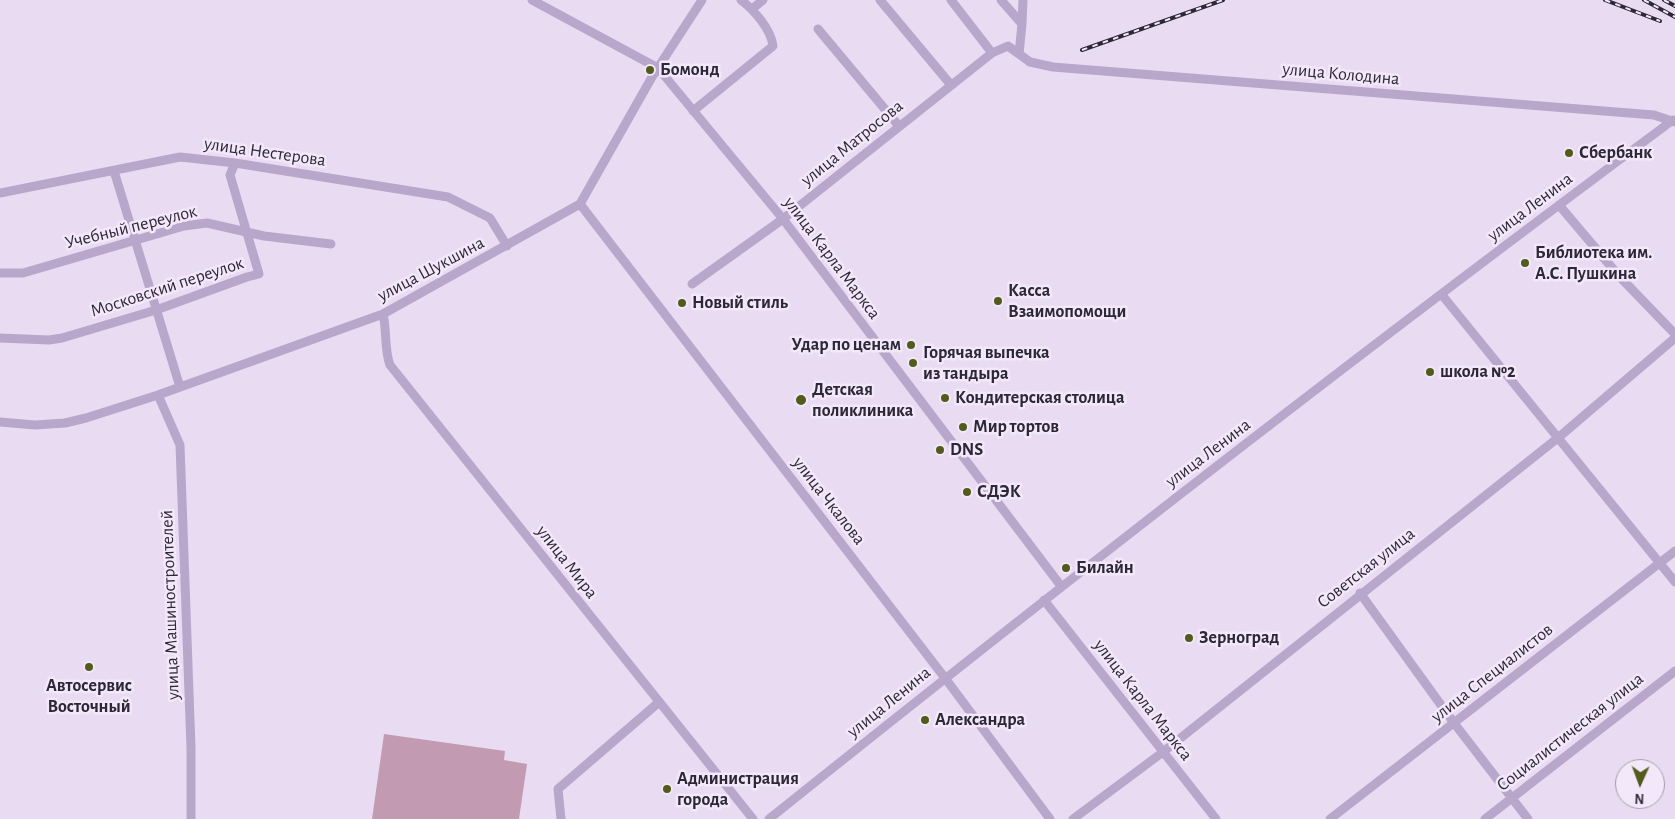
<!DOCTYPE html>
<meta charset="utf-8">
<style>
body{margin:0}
#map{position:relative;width:1675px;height:819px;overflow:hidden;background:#e9dcf2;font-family:"Alegreya Sans",sans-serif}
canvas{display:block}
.north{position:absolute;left:1615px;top:759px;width:50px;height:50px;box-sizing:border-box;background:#f3e8fa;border:1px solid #a49bac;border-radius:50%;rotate:182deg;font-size:14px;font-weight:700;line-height:20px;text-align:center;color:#2d2837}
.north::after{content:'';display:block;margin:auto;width:18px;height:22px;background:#525a1c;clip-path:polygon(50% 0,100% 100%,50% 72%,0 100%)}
</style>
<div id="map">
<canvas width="1675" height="819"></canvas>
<div class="north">N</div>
</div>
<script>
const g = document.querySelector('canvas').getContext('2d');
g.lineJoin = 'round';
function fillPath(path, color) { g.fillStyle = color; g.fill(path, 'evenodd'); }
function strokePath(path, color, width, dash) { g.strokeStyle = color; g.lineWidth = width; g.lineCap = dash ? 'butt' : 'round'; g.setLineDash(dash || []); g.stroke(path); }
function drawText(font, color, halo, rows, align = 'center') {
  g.font = font + ' "Alegreya Sans",sans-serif'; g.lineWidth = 5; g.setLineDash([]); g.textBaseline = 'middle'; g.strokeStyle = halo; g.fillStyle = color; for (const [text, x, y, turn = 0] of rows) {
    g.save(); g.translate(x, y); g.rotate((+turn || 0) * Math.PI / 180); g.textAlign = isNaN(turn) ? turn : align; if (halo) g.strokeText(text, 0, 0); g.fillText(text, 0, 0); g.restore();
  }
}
fillPath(new Path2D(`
 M384,734L505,751L504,760L527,764L519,819H372Z`), '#c29bb3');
strokePath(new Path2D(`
 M532,0L658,68L783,219L1061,586
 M880,0L951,85
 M951,0L992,53
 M1001,0L1022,24L1019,54
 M752,9L763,0
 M1022,24L1023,0
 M818,29L899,126
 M693,111L773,46C771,29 754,10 741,0
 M114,171L180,387
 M0,193L180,157L235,163L448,197L490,218L507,246
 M580,204L945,678L1050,819
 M1559,205L1619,276L1675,334
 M0,273H23L184,226L207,223L264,236L331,244
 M692,284L783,219L992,53L1008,46L1030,62L1053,67L1654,115L1675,122
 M1442,295L1675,582
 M383,314C387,330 384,350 390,365L753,819
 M0,338L49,340L62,338L156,310L247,277L259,274L230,175L235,163
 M158,395L180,445L191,748V819
 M0,422L35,425L65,423L86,418L158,395L383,314L580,204L652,77L702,0
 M1360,593L1454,723L1528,819
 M1044,600L1216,819
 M561,819L558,789L658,703
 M769,819C1066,581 1367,347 1673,120
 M1073,819L1163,752L1559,437L1675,338
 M1330,819L1675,551
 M1485,819L1675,671`), '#b9a7cb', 9);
const rail = new Path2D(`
 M1605,0L1660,21
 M1644,0L1675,17
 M1664,0L1675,6
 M1082,50L1223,0`);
strokePath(rail, '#2d2837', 4);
strokePath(rail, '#f3e8fa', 2, [5.5]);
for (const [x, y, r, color] of [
 [650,70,5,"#525a1c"],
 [1569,153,5,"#525a1c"],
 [1525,263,5,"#525a1c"],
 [998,301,5,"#525a1c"],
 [682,303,5,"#525a1c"],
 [911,345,5,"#525a1c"],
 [913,363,5,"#525a1c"],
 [1430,372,5,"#525a1c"],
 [945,398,5,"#525a1c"],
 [801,400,6,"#525a1c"],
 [963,427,5,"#525a1c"],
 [940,450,5,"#525a1c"],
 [967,492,5,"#525a1c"],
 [1066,568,5,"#525a1c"],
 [1189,638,5,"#525a1c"],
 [89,667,5,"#525a1c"],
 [925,720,5,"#525a1c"],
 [667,789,5,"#525a1c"]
]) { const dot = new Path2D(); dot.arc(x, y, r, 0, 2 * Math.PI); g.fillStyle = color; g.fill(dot); strokePath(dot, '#f3e8fa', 2); }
drawText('bold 18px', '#2d2837', '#f3e8fa', [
 ["Бомонд",660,70],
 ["Сбербанк",1579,153],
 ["Библиотека им.",1535,253],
 ["А.С. Пушкина",1535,274],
 ["Касса",1008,291],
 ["Взаимопомощи",1008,312],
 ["Новый стиль",692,303],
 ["Удар по ценам",901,345,"right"],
 ["Горячая выпечка",923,353],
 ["из тандыра",923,374],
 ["школа №2",1440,372],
 ["Детская",812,390],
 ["поликлиника",812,411],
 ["Кондитерская столица",955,398],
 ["Мир тортов",973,427],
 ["DNS",950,450],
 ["СДЭК",977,492],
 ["Билайн",1076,568],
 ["Зерноград",1199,638],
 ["Автосервис",89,686,"center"],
 ["Восточный",89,707,"center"],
 ["Александра",935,720],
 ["Администрация",677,779],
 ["города",677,800]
], 'left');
drawText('18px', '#2d2837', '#f3e8fa', [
 ["улица Колодина",1341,74,5],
 ["улица Матросова",852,143,-39],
 ["улица Нестерова",265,152,8],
 ["улица Ленина",1530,207,-37],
 ["Учебный переулок",131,227,-14],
 ["улица Карла Маркса",832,258,53],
 ["улица Шукшина",431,269,-28],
 ["Московский переулок",167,287,-18],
 ["улица Ленина",1208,453,-37],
 ["улица Чкалова",829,501,52],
 ["улица Мира",567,562,52],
 ["Советская улица",1366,568,-38],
 ["улица Машиностроителей",170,605,-92],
 ["улица Специалистов",1492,673,-38],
 ["улица Карла Маркса",1143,700,52],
 ["улица Ленина",889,702,-39],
 ["Социалистическая улица",1570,732,-38]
]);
</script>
